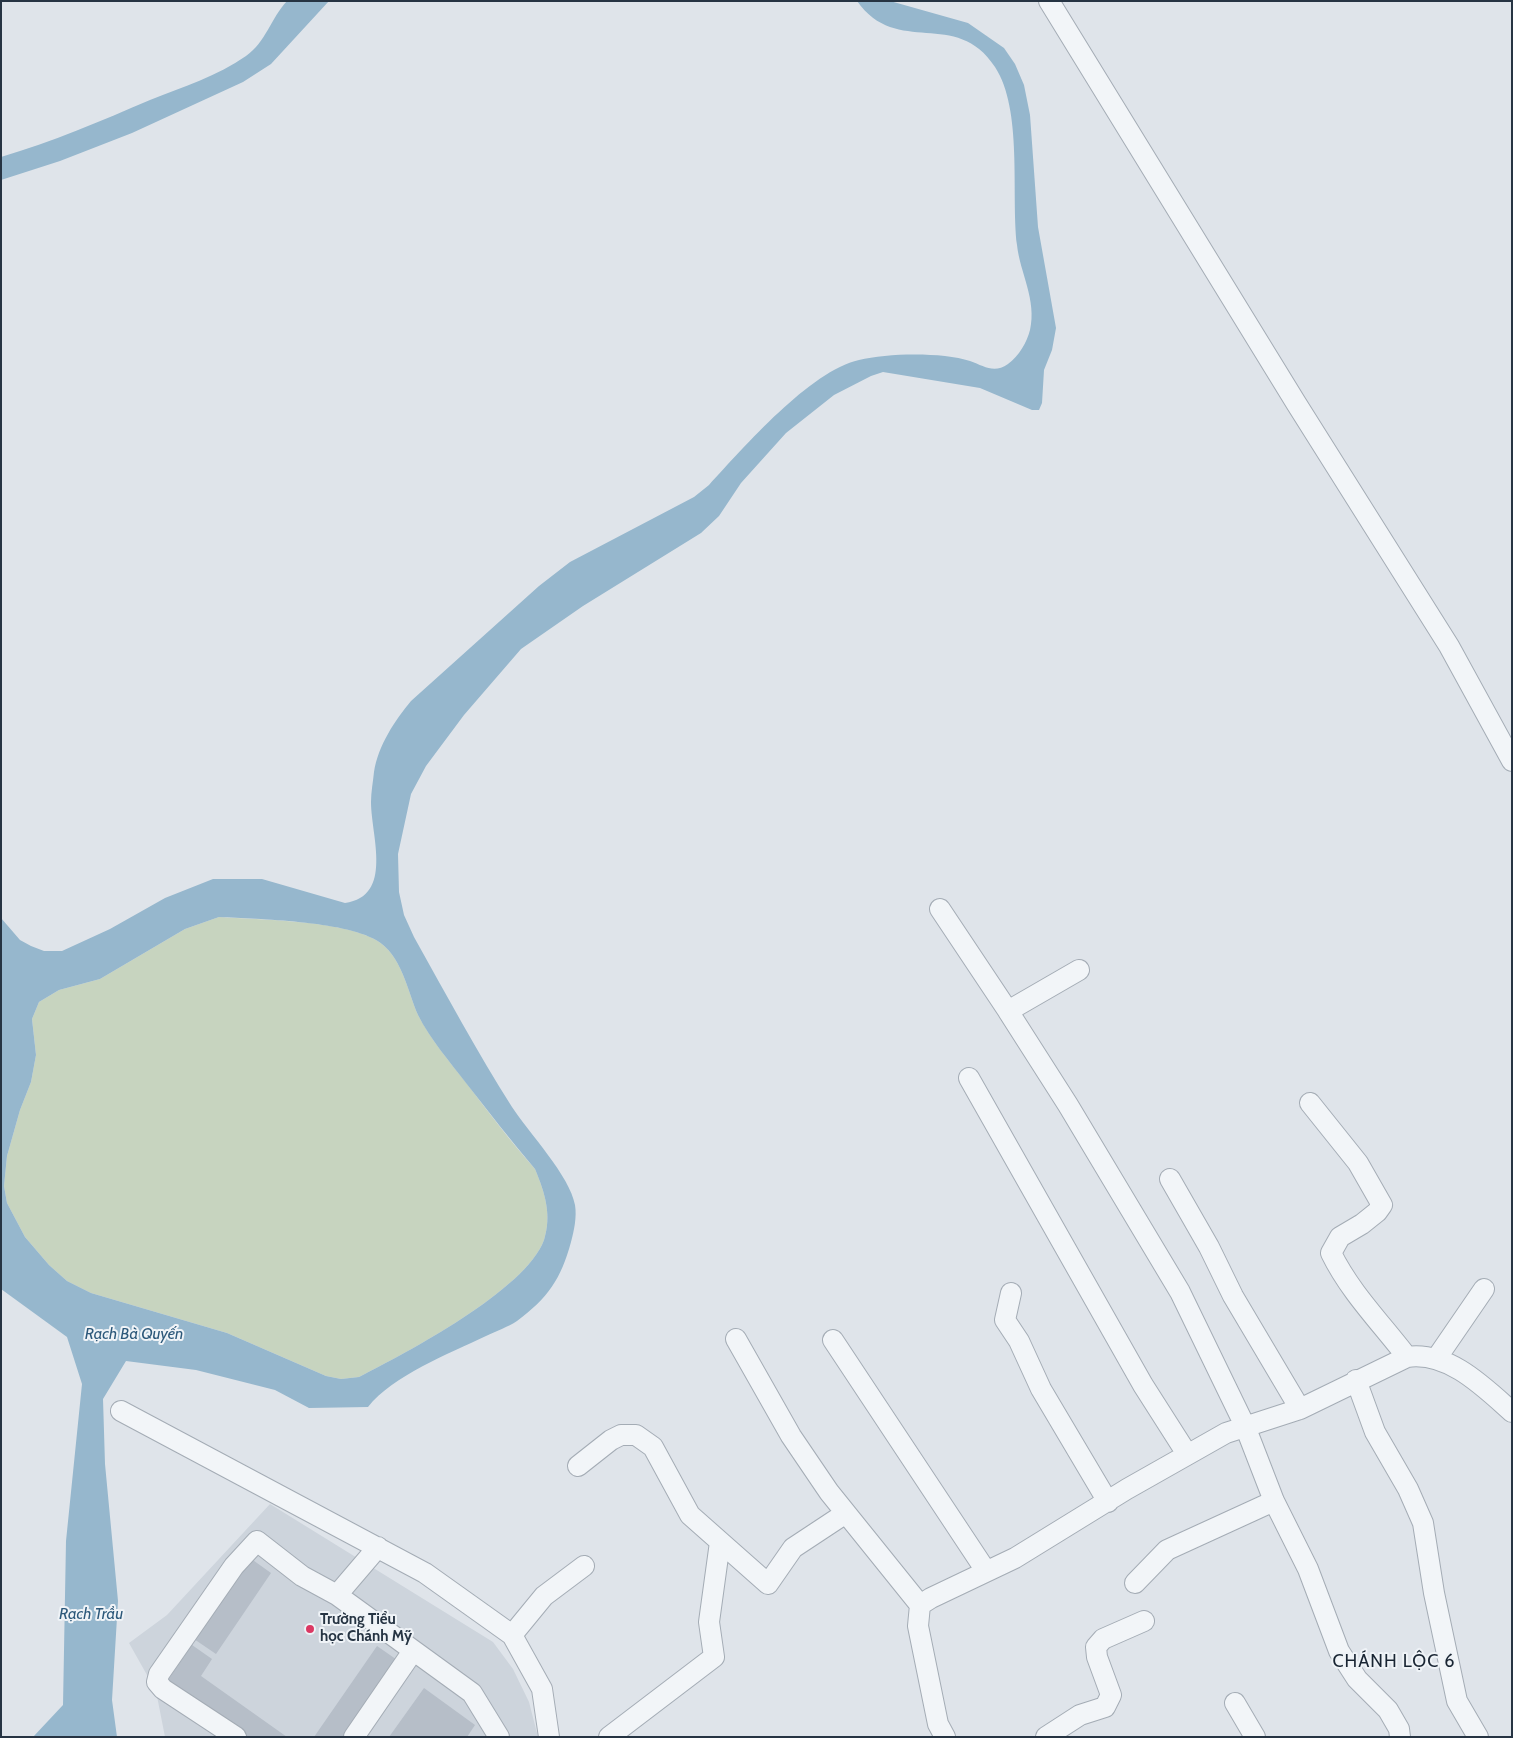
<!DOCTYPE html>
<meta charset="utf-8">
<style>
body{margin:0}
#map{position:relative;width:1513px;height:1738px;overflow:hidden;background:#dfe4ea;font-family:Cabin,sans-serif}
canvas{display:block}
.frame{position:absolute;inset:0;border:2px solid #263443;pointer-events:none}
</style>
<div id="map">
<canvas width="1513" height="1738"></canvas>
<div class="frame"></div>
</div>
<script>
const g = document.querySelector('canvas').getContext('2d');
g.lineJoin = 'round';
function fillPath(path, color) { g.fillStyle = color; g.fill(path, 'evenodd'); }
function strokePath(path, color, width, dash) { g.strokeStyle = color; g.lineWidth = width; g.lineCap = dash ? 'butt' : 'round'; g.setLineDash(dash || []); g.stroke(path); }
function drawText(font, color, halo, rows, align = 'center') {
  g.font = font + ' Cabin,sans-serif'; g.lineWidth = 4; g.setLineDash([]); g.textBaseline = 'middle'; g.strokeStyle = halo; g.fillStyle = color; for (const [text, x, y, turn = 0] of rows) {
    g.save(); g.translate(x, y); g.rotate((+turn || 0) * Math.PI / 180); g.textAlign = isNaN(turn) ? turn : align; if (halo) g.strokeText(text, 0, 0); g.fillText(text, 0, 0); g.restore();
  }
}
fillPath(new Path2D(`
 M270,1504L493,1642L513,1669L529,1702L538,1737H165L156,1691L129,1643L167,1615Z`), '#cdd4dc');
fillPath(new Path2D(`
 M219,917C260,920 342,920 376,940C402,955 407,990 418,1015C430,1038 448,1060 464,1080C487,1110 510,1141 535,1169C545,1193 552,1215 544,1240C526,1290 406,1353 359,1377L341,1379L326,1376L227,1333L91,1293L67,1281L49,1265L25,1237L7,1203L4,1186L7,1156L20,1110L31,1082L36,1055L32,1019L39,1002L59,990L100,979L185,929Z`), '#c7d4bf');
fillPath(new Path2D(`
 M287,1H329L271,64L243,82L132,133L60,161L1,180V157C52,142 101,121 150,100C182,87 218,76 246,56C266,42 271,18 287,1Z
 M857,1H890L968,23L1004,48L1015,64L1024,85L1030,115L1038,227L1056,328L1052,350L1044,370L1042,403L1039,410H1032L980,388L883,372L871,376L834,395L786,433L741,483L719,516L701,533L583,606L521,649L464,715L426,766L411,794L398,854L399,892L404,915L414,937C446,994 477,1052 512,1107C529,1133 570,1176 575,1205C577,1217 574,1231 571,1242C561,1279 548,1298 517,1321C508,1327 496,1331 486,1336C450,1353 392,1376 368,1407L309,1408L275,1390L196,1370L126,1361L103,1399L105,1464L118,1601L112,1700L117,1737H33L63,1705L66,1541L82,1384L67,1337L1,1289V918L20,940L31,946L44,951H62L110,929L165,898L213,879H262L345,903C394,896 371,836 371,802C371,792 373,782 374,772C378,746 395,720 411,701L539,586L570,562L694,497L709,485C744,447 810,371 859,360C888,353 942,352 970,361C984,366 994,374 1008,364C1019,356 1027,342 1030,330C1037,300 1020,273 1017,245C1011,193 1023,110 995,67C956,7 897,58 857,1ZM219,917C259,919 343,921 376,940C402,955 407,990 418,1015C430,1039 450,1062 466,1083C489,1112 511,1141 535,1169C545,1193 552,1215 544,1240C526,1290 406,1353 359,1377L341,1379L326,1376L227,1333L91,1293L67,1281L49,1265L25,1237L7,1203L4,1186L7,1156L20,1110L31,1082L36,1055L32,1019L39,1002L59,990L100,979L185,929Z`), '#96b7cd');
fillPath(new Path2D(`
 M250,1558L271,1573L216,1654L194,1639Z
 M192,1645L212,1659L201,1676L287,1737H242L166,1683Z
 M377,1646L400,1662L348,1737H314Z
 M424,1688L475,1725L467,1737H389Z`), '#b6bec8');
const minor = new Path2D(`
 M1049,1L1296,403L1449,646L1512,761
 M940,909L1008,1011
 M1079,970L1008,1011L1068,1105L1180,1292L1245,1426L1274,1501L1308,1569L1339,1651L1357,1679L1388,1710L1399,1729L1400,1737
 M969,1078L1143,1385L1187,1454
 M1310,1103L1358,1163L1382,1205L1377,1212L1362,1224L1340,1237L1331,1253C1350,1292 1381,1323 1407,1357
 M1170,1179L1209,1247L1233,1296L1300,1409
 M1011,1293L1005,1320L1019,1341L1041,1389L1108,1502
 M736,1339L791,1436L829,1492L920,1605
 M833,1340L986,1571
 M1436,1359L1484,1289
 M1356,1380L1375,1432L1408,1489L1423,1523L1434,1593L1457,1701L1478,1737
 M121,1411L425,1573L512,1635L542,1689L549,1737
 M578,1466L611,1440L621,1435H636L653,1447L690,1515L768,1584L793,1548L846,1513
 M378,1547L337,1595L472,1693L499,1737
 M1135,1583L1167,1550L1274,1501
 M512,1635L544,1596L584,1566
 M1235,1703L1255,1737
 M236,1737L163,1689L157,1682L159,1674L234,1566L257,1541L302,1576L337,1595
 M354,1737L413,1651
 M609,1737L714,1657L709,1622L720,1542
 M945,1737L938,1724L918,1626L920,1605L931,1598L1015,1558L1127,1489L1226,1433L1300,1409L1407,1357C1448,1351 1483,1386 1512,1412
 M1046,1737L1080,1715L1105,1707L1111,1695L1097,1657L1096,1647L1103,1639L1144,1621`);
strokePath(minor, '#a4acb5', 22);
strokePath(minor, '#f2f5f8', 20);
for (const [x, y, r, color] of [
 [310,1629,5,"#db3863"]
]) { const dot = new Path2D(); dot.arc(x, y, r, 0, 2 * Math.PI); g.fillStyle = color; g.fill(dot); strokePath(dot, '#eff3f7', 2); }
drawText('bold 15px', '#263443', '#eff3f7', [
 ["Trường Tiểu",320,1620],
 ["học Chánh Mỹ",320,1637]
], 'left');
drawText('italic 16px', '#2c587a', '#eff3f7', [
 ["Rạch Bà Quyến",134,1334],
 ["Rạch Trầu",91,1614]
]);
g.letterSpacing = '1px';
drawText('18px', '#192533', '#eff3f7', [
 ["CHÁNH LỘC 6",1394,1662]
]);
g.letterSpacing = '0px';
</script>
